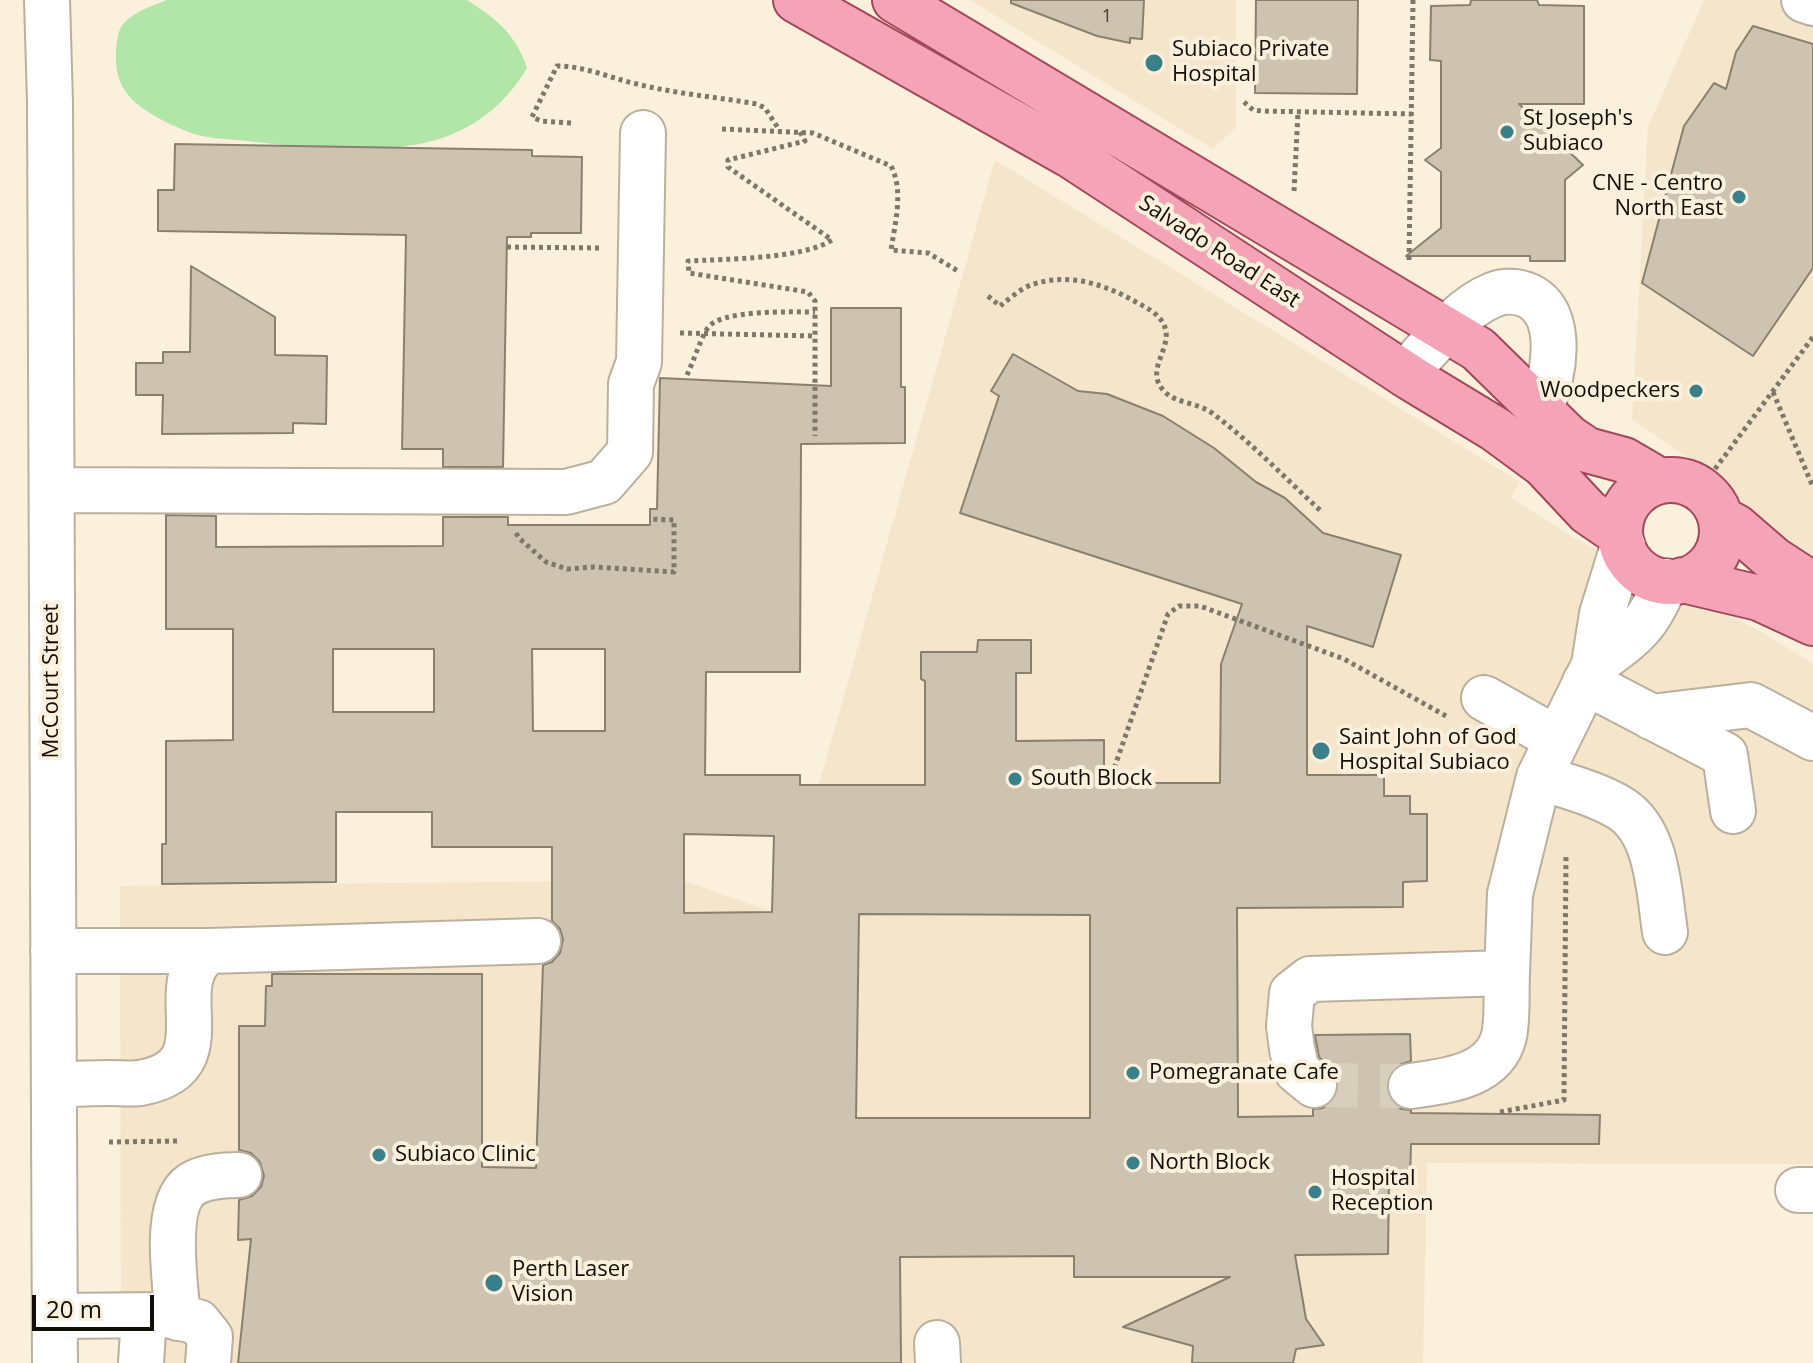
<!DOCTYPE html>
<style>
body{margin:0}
#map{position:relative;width:1813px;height:1363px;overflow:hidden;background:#faf0dc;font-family:"Open Sans",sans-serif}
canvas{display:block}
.scale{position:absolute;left:32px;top:1295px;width:122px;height:36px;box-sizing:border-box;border:4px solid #120e08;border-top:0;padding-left:10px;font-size:24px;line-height:28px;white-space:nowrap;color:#120e08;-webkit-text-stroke:6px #faf0dc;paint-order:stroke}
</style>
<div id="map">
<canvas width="1813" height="1363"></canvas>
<div class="scale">20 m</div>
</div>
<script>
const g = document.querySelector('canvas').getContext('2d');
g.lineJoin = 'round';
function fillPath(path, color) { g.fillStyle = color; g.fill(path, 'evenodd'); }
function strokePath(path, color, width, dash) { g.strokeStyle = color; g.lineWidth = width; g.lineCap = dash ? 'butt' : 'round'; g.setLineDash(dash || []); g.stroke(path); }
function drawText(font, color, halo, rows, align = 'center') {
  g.font = font + ' "Open Sans",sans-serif'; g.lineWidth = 8; g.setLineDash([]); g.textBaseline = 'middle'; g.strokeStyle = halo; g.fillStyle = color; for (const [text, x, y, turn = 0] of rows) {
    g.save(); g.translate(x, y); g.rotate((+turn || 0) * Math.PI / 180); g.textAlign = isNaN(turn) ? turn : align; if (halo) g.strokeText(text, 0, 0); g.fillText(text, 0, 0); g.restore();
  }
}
fillPath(new Path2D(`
 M970,0H1236V127L1213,149Z
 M1704,0H1776L1813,10V565L1712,475L1632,419L1648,127Z
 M995,160L1520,482L1511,498L1574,538L1757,629L1813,664V1164L1427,1163L1423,1363H121L120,886L682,880L772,912L804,838Z`), '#f4e5cb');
fillPath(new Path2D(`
 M167,0H467C496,18 517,36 527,68C508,100 481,124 445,137C391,157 304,147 246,141C230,139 213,139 198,135C187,132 174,126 164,121C133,105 114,89 116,52C117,41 117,31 124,23C135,11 152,6 167,0Z`), '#b2e5a8');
const building = new Path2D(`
 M1011,0H1144L1142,39L1130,38V43L1097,36L1011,3Z
 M1256,0H1358L1357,94L1255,93Z
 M1471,0H1537L1539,5L1584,6V104H1519L1583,165L1565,180V261H1530V256H1406L1441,228V172L1425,160L1441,148V61L1430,60L1431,6L1470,5Z
 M1753,26L1813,44V268L1753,356L1642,283L1684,126L1714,83L1726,89L1736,52Z
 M175,144L532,150V156L582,157L581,233H531V237H507L503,467H443V449H402L406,235L158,231V190H174Z
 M191,266L275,317V355L327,356L326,424L293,423V433L162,434L163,395H136V363H163V352H190Z
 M831,308H901V387H905V443L801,444L800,672H706L705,775H800V785H925V681L921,679V652H977L978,640H1031V673H1016V741L1104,740V783H1220L1221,664L1242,604L960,513L999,396L991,391L1013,354L1078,391L1107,394L1163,416L1214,448L1256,482L1285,498L1323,533L1401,555L1373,647L1307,626V775H1384V796H1410V814H1427V881L1403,882V907L1237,908L1238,1117L1313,1116V1109L1323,1108L1333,1101L1338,1090V1077L1319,1057L1315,1035L1410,1034L1411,1061L1396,1066L1388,1077L1386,1090L1392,1102L1401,1109L1411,1110V1113L1600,1115L1599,1144H1411L1410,1180L1389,1182L1388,1254L1295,1255L1306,1319L1324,1345L1296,1349L1293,1363H1192L1193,1346L1123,1327L1230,1277H1074V1256L900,1257L901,1363H238L251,1239L238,1240L239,1200L252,1196L261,1187L264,1176L260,1162L251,1153L239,1150V1026H265L266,986H272V974H482V1167L536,1168L543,965L552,962L560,953L563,939L560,929L552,921V847H432V812H336V882L162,884V844H166V741L233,740V629H166V515L216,516V547L443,546V517H508V525H650V509H657L660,378L831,386ZM333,649H434V712H333ZM532,649H605V731H533ZM684,834L774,836L772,912L684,913ZM859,914L1090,915V1118H856Z`);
fillPath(building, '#cdc3b0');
strokePath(building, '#89806e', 2);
strokePath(new Path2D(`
 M1314,1085L1411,1086`), '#d7cebc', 44, [44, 22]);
const minor = new Path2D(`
 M47,0L50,102L55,1363
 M1804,0L1813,3
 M1405,374C1429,348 1460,308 1493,295C1504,290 1518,291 1529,296C1567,315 1553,379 1540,410
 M52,490L566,492L604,482L630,452L631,384L639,362L643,133
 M1594,665C1634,635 1647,629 1666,581
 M1585,682L1725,755L1733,811
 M1484,698L1557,739
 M1651,717L1751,705L1813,738
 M1539,777C1565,786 1595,793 1620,808C1658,831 1659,892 1665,932
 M53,951H209L538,941
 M1507,973L1510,894L1539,777L1594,665L1602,614L1623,546
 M54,1085C72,1084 91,1083 109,1083C120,1083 130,1084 140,1083C230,1067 158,986 209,951
 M1314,1085L1297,1071L1292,1049L1289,1026L1292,993L1310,979L1507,973C1506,993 1508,1017 1504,1036C1494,1077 1445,1081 1411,1086
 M1798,1190H1813
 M55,1316L168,1315L198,1322L210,1337L208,1363
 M178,1318C176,1285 160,1198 196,1182C209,1176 225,1175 239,1175
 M937,1343L938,1363
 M141,1363L144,1316`);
const major = new Path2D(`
 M796,0L1070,155L1411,378L1495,429L1544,465L1588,512L1620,534
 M895,0L1478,349L1568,437L1587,450L1624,460L1660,481
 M1620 531a51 51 0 1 1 102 0a51 51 0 1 1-102 0Z
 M1721,519L1736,527L1773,559L1813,585
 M1683,580L1759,598L1813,623`);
strokePath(minor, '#bab09e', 48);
strokePath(major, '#a2485b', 48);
strokePath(new Path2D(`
 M1244,102L1253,110L1262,111L1412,114
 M571,123L541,121L532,117L557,66C585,66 610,78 637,84C677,94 717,97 757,104L765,108L780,131
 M722,129L813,133L891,166C904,191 895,223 891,250L928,253L958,271
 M800,132L805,141L728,160V167L832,240C803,259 725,259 688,261L689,273L808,292L815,301V436
 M1294,191L1298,112
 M507,247L599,248
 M1409,260L1413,0
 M988,296L1000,306C1009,299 1020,289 1031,285C1068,272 1104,284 1136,302C1149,309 1163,316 1166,331C1169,352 1146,370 1163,390C1175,404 1197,402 1212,413C1251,442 1286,479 1322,512
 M680,333L815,336
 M687,375C694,360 699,343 707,329C718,309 793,312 815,312
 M1773,392L1813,487
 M1715,469L1813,337
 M516,533L519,538L546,562L567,569L594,567L674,572V520L650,519
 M1109,783L1168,614L1179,606H1200L1344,659L1446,716
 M1500,1112L1564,1100L1566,856
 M109,1142L180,1141`), '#7e786b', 5, [4, 4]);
strokePath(minor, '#fff', 44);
strokePath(major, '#f5a4b7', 44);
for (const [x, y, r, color] of [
 [1154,63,10,"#39808a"],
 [1507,132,8,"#39808a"],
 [1739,197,8,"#39808a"],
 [1696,391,8,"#39808a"],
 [1321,751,10,"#39808a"],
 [1015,779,8,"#39808a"],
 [1133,1073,8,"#39808a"],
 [379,1155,8,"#39808a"],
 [1133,1163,8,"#39808a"],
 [1315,1192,8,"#39808a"],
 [494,1283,10,"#39808a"]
]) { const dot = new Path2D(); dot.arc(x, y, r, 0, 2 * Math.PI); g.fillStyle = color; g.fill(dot); strokePath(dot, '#faf0dc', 3); }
drawText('18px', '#413b32', null, [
 ["1",1107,17]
]);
drawText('22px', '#120e08', '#faf0dc', [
 ["Subiaco Private",1172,50],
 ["Hospital",1172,75],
 ["St Joseph's",1523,119],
 ["Subiaco",1523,144],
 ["CNE - Centro",1723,184,"right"],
 ["North East",1723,209,"right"],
 ["Woodpeckers",1680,391,"right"],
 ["Saint John of God",1339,738],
 ["Hospital Subiaco",1339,763],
 ["South Block",1031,779],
 ["Pomegranate Cafe",1149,1073],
 ["Subiaco Clinic",395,1155],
 ["North Block",1149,1163],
 ["Hospital",1331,1179],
 ["Reception",1331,1204],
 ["Perth Laser",512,1270],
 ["Vision",512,1295]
], 'left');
drawText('22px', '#120e08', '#faf0dc', [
 ["Salvado Road East",1219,252,33],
 ["McCourt Street",52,681,-90]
]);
</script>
